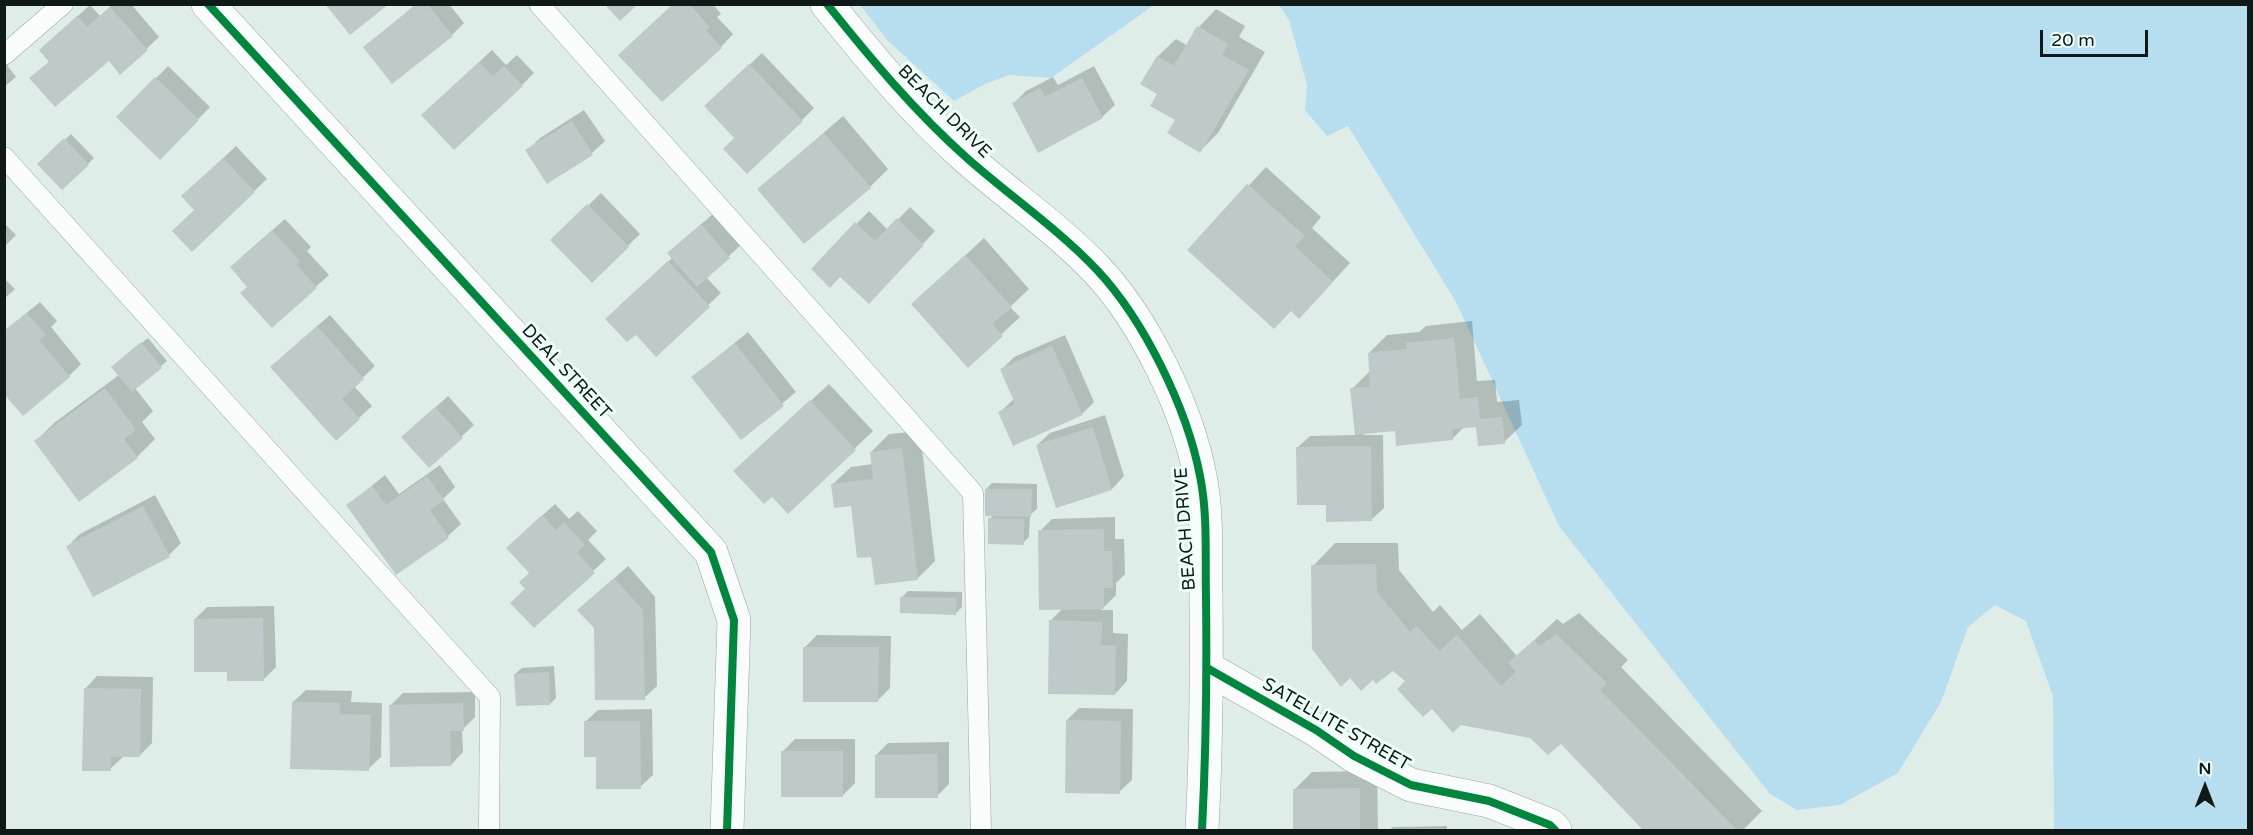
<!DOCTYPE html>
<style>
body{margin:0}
#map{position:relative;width:2253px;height:835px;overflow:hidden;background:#deede8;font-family:"Varela Round",sans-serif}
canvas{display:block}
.frame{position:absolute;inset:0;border:6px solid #0f1917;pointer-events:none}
.north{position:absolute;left:2175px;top:757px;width:60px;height:60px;-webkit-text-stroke:4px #edfef8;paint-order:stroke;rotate:0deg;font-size:16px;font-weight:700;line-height:24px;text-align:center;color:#0f1917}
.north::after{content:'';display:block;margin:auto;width:21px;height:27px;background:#0f1917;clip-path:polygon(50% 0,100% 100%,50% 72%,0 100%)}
.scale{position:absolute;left:2040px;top:30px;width:108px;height:27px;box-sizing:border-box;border:3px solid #0f1917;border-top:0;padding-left:8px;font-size:18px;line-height:21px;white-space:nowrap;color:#0f1917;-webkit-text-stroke:4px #edfef8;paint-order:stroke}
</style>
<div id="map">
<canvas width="2253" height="835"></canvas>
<div class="frame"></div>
<div class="north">N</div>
<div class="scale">20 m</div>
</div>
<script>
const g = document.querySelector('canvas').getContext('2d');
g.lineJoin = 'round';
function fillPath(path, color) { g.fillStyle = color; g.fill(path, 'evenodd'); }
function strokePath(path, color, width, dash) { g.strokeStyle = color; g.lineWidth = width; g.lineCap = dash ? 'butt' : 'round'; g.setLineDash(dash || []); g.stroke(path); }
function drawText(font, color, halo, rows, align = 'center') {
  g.font = font + ' "Varela Round",sans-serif'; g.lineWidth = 6; g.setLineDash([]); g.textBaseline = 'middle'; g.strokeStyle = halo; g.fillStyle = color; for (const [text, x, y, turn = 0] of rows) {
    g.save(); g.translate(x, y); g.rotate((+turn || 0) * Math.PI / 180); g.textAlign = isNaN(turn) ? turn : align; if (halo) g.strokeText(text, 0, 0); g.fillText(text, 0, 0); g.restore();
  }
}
fillPath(new Path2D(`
 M860,5H1154L1051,78L1009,75L985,84L954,101L888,41Z
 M1279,5H2248V830H2054L2053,696L2026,621L1995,605L1968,627L1941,702L1898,773L1840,805L1797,810L1770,794L1559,526L1456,302L1348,126L1327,136L1305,110L1307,85L1289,20Z`), '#b7deee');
fillPath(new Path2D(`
 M113,4H131L159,37L121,73L109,59L31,78L50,61L53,38L90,5L100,16Z
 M416,4H449L464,23L452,35L365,47Z
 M674,4H713L721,14L717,17L733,34L721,47Z
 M1216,9L1245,26L1239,37L1265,52L1218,133L1200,151L1159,93L1142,83L1158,56L1176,39L1188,46L1199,27Z
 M492,50L506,65L517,55L534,73L522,85L436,102Z
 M762,53L814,108L802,120L736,138L718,94Z
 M4,61L16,77L4,87Z
 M168,66L210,107L160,158L118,117Z
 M1094,66L1115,105L1102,117L1013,104L1026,91L1053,77L1058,85Z
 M584,110L605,141L592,153L547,182L527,151L540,138Z
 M843,116L888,169L870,187L759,189Z
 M71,134L94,158L88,164H39Z
 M236,146L267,179L192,250L196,184Z
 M1266,167L1321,217L1312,228L1350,263L1317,299L1292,309L1189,250Z
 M601,193L640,234L592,281L553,240Z
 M910,207L935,231L881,289L841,275L813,269L869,211L888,230Z
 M714,213L741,245L706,277L721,293L656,355L619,306L673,257L682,241Z
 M285,219L311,247L307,251L329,275L272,326L249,287L244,255Z
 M4,223L16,235L4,247Z
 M984,238L1029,289L1010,307L1020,317L968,365L913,304Z
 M4,278L15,289L4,299Z
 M40,302L57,321L51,327L81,364L69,376L4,331Z
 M330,315L375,366L354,386L372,406L336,439L284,355Z
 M1472,321L1477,381L1495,380L1497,402L1519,400L1522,425L1504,442L1477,425L1465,426L1452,439L1396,429L1364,433V435H1383L1384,508L1371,520L1327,503L1297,448L1310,436L1356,435L1352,389L1370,371L1369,353L1387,335L1419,332L1426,326Z
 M748,332L796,392L741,438L693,377Z
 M1065,335L1094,402L1082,414L1000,412L1014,399L1001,370L1014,357Z
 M148,338L167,361L135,388L153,411L142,422L155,439L137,457L36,441L54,423L119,375V361Z
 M829,384L873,431L788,512L753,454Z
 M448,396L474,425L429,466L416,425Z
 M1105,415L1124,476L1112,489L1057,506L1037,445L1050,433Z
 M920,431L935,561L917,579L873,555L852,504L833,484L851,467L873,464L871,452L889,434Z
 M440,465L455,487L443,499L461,524L448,536L397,573L348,505L385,475L399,494Z
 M992,483L1037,484V509L1030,515L1029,537L1023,543L989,519L994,515L986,489Z
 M155,495L181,543L169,555L68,546L80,534Z
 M555,504L569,519L578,511L597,531L588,540L606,559L534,626L527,588L531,573L520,536Z
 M1115,517V539H1124L1125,574L1116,583V595L1101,610H1113V633L1128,634L1127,681L1115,694L1050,621L1063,608L1040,531L1052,519Z
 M1335,543H1398L1399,570L1433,612L1440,605L1462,630L1480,614L1517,656L1557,619L1563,624L1579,613L1628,660L1621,667L1762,811L1743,830H1645L1561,742L1530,737L1406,681L1313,566Z
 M628,566L655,597L657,686L644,698L596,628L592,598Z
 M908,591L962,592V607L956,613L902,597Z
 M274,606L276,667L263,680L229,670L195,619L207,607Z
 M817,635L891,636L890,688L877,701L805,647Z
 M554,666L556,698L550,704L515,674L522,668Z
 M97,676L153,677L152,743L140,755L123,757L110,769L85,689Z
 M306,690L352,691L351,702L382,703L381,757L368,769L293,702Z
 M475,692V717L462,730L463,752L451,765L391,705L403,693Z
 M1079,708L1133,709L1132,780L1119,792L1067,720Z
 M652,709L653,775L640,787L597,755L585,722L598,710Z
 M795,739H855V783L842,796L783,751Z
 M949,742V784L937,796L876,755L888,743Z
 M1377,771L1378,830H1295L1294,790L1312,772Z
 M1447,826V830H1389L1393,827Z`), '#0003');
fillPath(new Path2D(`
 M325,4H389L350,35Z
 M417,4H427L453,36L392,84L363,47Z
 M604,4H638L620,21Z
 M673,4H689L710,27L706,30L722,48L662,102L618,55Z
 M110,7L148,50L120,75L109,61L55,107L29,78L49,62L39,50L77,16L87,27Z
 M1197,26L1228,44L1222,55L1249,70L1200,153L1167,133L1175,120L1150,106L1157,94L1140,84L1157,56L1174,66Z
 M479,62L493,76L504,66L523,86L454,150L421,115Z
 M749,64L803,121L747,174L723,149L734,138L704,106Z
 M155,77L199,120L160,160L116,117Z
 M1082,78L1103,118L1038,153L1012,103L1040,88L1045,97Z
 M572,121L593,155L547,184L525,150Z
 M824,133L871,188L804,244L757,189Z
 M64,138L89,165L62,190L37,164Z
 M223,158L255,192L192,252L172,231L194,210L181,196Z
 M1247,184L1305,236L1295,246L1333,282L1299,319L1291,311L1274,329L1187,250Z
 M587,204L629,247L592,283L550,240Z
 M897,218L924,245L869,304L840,277L830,288L811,269L855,222L875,241Z
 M701,224L730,258L697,287L667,253Z
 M272,230L300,261L296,264L317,288L272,328L240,293L247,287L230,267Z
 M965,255L1012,307L992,324L1003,336L968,368L911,304Z
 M668,261L710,307L656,357L636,335L627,342L605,319Z
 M27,313L46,335L39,340L70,377L23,416L4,394V331Z
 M317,326L364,379L342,399L360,419L336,441L270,367Z
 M1454,338L1460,399L1478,397L1480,419L1502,417L1505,444L1478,446L1476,427L1452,429L1453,440L1396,446L1395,431L1355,435L1350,388L1370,387L1368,353L1407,349L1406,343Z
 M141,342L162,368L132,392L111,367Z
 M735,343L784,406L741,440L691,377Z
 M1052,346L1083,415L1013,446L998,412L1015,404L1000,369Z
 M105,388L136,430L124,439L138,458L79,502L34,441Z
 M810,400L856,450L788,514L772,497L764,504L733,471Z
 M435,407L463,438L429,468L401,437Z
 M1093,427L1112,490L1056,508L1036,445Z
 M1371,446L1372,521L1326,522V505H1297L1296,447Z
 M902,448L918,580L875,585L871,557L857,558L851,506L834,508L831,484L873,479L870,452Z
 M427,476L444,500L430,510L449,538L396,575L346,505L372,486L386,505Z
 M985,489H1032L1031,517L985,516Z
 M143,506L170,557L93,597L66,546Z
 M542,515L556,530L564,522L585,545L577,552L595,573L534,628L510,603L525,589L519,582L529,573L506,548Z
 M988,518L1024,519V545L988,544Z
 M1104,529V551H1112L1113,588H1104V609L1039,610L1038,530Z
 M1376,564L1377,592L1410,632L1417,626L1439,651L1457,635L1501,686L1516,672L1508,663L1534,640L1540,646L1556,634L1607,683L1600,690L1737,830H1643L1561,744L1548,755L1530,738L1461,725L1453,733L1432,709L1423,717L1397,689L1405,681L1393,671L1376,684L1373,680L1361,691L1350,678L1341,687L1312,649L1311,565Z
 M614,578L643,610L645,700H595L594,628L577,610Z
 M900,597L957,598L956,615L900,613Z
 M263,618L264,681H227V672H194V619Z
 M1049,620L1102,622L1101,645L1116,646L1115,695L1048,694Z
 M803,647H879L878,702H803Z
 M549,672L550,705L516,706L514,674Z
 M84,688L141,689L140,757H111V771H82Z
 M292,702L340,703V714L371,715L369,771L290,769Z
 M463,703L464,731H450L451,766L390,767L389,705Z
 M1066,720L1121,721L1120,794L1065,793Z
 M584,721H640L641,789H596V757H584Z
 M781,751H843V797H781Z
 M937,754L938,798H875V755Z
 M1360,788V830H1293V789Z`), '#becac9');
const lane = new Path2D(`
 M539,4L973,493L981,830
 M4,55L63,4
 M4,157L490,697L489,830`);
const street = new Path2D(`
 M208,4L711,552L734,620L727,830
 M1207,668L1316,730L1354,756L1411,785L1489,801L1550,825L1555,830`);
const secondary = new Path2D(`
 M827,4C871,59 915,112 968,159C1010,196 1058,229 1097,270C1144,320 1187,408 1200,476C1208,515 1205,558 1206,597C1207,675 1206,753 1202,830`);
strokePath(lane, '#9aa6a2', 21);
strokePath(street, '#9aa6a2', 34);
strokePath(secondary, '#9aa6a2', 34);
strokePath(lane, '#fafcfc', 20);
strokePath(street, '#fafcfc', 33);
strokePath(secondary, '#fafcfc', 33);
strokePath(new Path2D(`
 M208,4L711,552L734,620L727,830
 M827,4C871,59 915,112 968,159C1010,196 1058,229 1097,270C1144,320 1187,408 1200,476C1208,515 1205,558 1206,597C1207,675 1206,753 1202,830
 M1207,668L1316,730L1354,756L1411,785L1489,801L1550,825L1555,830`), '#00873e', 8);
drawText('18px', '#0f1917', '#edfef8', [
 ["BEACH DRIVE",944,112,45],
 ["DEAL STREET",566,372,47],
 ["BEACH DRIVE",1186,529,-94],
 ["SATELLITE STREET",1336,725,30]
]);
</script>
